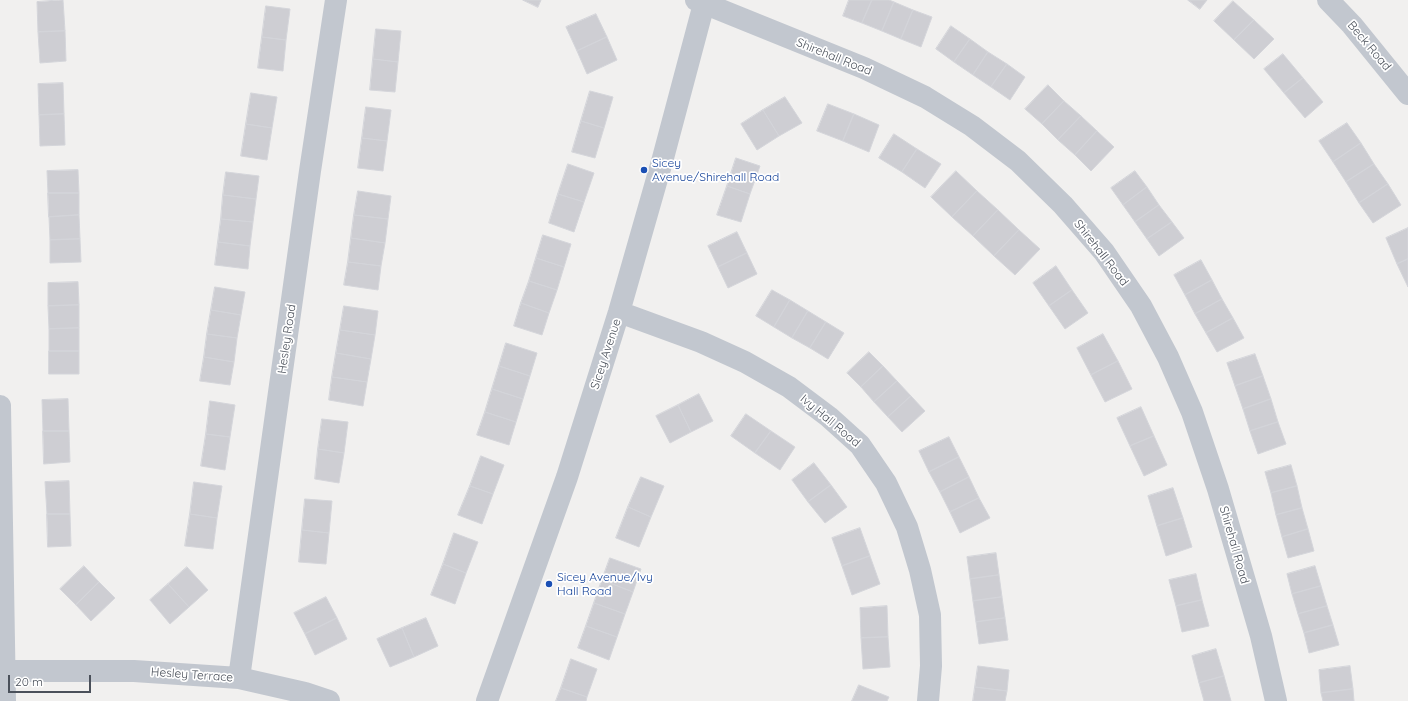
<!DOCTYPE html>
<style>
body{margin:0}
#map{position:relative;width:1408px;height:701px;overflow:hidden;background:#f1f0ef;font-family:Quicksand,sans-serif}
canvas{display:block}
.scale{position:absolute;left:8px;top:675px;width:83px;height:18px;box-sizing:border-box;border:2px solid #4a505a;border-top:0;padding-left:5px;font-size:12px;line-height:14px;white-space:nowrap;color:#4a505a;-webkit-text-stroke:3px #fff;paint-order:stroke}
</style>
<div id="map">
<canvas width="1408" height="701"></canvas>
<div class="scale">20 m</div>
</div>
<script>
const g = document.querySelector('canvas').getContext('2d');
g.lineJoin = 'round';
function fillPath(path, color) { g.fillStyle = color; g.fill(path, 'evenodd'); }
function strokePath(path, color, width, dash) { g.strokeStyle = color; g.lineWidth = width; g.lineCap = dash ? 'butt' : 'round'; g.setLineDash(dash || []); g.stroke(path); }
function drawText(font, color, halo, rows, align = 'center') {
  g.font = font + ' Quicksand,sans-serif'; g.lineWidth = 3.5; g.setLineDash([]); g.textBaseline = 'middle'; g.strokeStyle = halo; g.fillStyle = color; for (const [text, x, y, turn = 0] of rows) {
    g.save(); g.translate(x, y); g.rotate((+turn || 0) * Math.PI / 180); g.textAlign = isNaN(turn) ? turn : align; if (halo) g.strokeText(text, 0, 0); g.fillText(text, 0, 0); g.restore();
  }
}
const building = new Path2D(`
 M63,0L65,31L38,32L37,2Z
 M523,0H541L538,7Z
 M849,0H872L862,23L843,16Z
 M872,0H889L894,2L882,31L862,23Z
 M1188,0H1207L1200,9Z
 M1233,1L1254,20L1234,40L1214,21Z
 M894,2L913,10L901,39L882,31Z
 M266,6L290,9L286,40L262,37Z
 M913,10L932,17L921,47L901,39Z
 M596,14L607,37L577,51L566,27Z
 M1254,20L1274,39L1254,59L1234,40Z
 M951,26L970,39L954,62L936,49Z
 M376,29L401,31L398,62L373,59Z
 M65,31L66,61L40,63L38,32Z
 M262,37L286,40L283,71L258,68Z
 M607,37L617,60L587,74L577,51Z
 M970,39L988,52L973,75L954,62Z
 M988,52L1007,64L991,87L973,75Z
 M1283,54L1303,78L1284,93L1264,69Z
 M373,59L398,62L395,92L370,90Z
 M1007,64L1025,77L1010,100L991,87Z
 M1303,78L1323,102L1305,118L1284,93Z
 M63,83L64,114L39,115L38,84Z
 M1048,85L1064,101L1042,124L1025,109Z
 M590,91L613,97L604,128L581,121Z
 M251,93L277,97L272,128L246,124Z
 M785,97L802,123L779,136L763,110Z
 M1064,101L1081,116L1058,140L1042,124Z
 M828,104L854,114L843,141L817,131Z
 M366,107L391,110L387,141L362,138Z
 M763,110L779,136L757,150L741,124Z
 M64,114L65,145L40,146L39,115Z
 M854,114L879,125L869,152L843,141Z
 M1081,116L1097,131L1075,155L1058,140Z
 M581,121L604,128L595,158L572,152Z
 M1347,123L1361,143L1333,162L1319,141Z
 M246,124L272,128L267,160L241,156Z
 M1097,131L1114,147L1091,171L1075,155Z
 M894,134L917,149L902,172L879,158Z
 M362,138L387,141L383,171L358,168Z
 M1361,143L1374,164L1346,182L1333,162Z
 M917,149L941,164L925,188L902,172Z
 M736,158L760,166L750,194L727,186Z
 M568,164L594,173L584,202L558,194Z
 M1374,164L1388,184L1359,203L1346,182Z
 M78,170L79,193H48L47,171Z
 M956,171L977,191L952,217L931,197Z
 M1135,171L1147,187L1123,205L1111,188Z
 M226,172L259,176L256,199L223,195Z
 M1388,184L1401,205L1373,223L1359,203Z
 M727,186L750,194L741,222L717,215Z
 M1147,187L1159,205L1135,222L1123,205Z
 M358,191L391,196L388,219L354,215Z
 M977,191L998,210L973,236L952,217Z
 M48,193H79V215L49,217Z
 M558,194L584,202L574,232L549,223Z
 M223,195L256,199L253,222L221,219Z
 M1159,205L1172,222L1147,239L1135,222Z
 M998,210L1019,230L994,256L973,236Z
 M79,215L80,239L50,240L49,217Z
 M354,215L388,219L385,243L351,238Z
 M221,219L253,222L250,246L218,242Z
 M1172,222L1184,238L1159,256L1147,239Z
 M1408,228V259L1397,264L1386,238Z
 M1019,230L1040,249L1015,275L994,256Z
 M737,232L747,253L718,267L708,246Z
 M543,235L571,244L564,267L536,258Z
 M351,238L385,243L381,266L348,262Z
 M80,239L81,262L50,263V240Z
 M218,242L250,246L248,269L215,265Z
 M747,253L757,274L728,288L718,267Z
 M536,258L564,267L557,290L529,281Z
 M1408,259V287L1397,264Z
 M1201,260L1212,280L1185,295L1174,275Z
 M348,262L381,266L378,290L344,285Z
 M1056,266L1072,290L1049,306L1033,283Z
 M1212,280L1222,299L1195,314L1185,295Z
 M529,281L557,290L549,313L521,303Z
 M78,282L79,305L48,306V283Z
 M215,287L245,292L241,315L211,310Z
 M772,290L790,300L774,327L756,316Z
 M1072,290L1088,313L1065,329L1049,306Z
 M1222,299L1233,318L1206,333L1195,314Z
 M790,300L808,311L792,338L774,327Z
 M521,303L549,313L542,335L514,326Z
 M79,305V328L49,329L48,306Z
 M344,306L378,311L375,335L340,330Z
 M211,310L241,315L237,338L207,334Z
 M808,311L826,322L810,348L792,338Z
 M1233,318L1244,338L1217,352L1206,333Z
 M826,322L844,333L828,359L810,348Z
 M79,328V351H49V329Z
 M340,330L375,335L371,359L336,353Z
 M207,334L237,338L234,362L204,357Z
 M1103,334L1118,361L1091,375L1077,348Z
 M506,343L537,353L530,376L499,366Z
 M49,351H79V374H49Z
 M869,352L883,366L861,387L847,373Z
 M336,353L371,359L367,382L332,377Z
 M1255,354L1263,376L1235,386L1227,363Z
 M204,357L234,362L230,385L200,381Z
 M1118,361L1132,389L1105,402L1091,375Z
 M499,366L530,376L523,399L492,389Z
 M883,366L897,381L874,402L861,387Z
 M1263,376L1271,399L1243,409L1235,386Z
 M332,377L367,382L363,406L329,400Z
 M897,381L911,396L888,417L874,402Z
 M492,389L523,399L516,422L485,412Z
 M699,394L713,421L691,432L678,405Z
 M911,396L925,411L902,432L888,417Z
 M68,399L69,431H43L42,400Z
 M1271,399L1278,422L1250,431L1243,409Z
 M210,401L235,405L230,437L206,434Z
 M678,405L691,432L670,443L656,416Z
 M1141,407L1154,436L1130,446L1117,418Z
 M485,412L516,422L509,445L477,435Z
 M746,414L771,431L755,453L731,436Z
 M322,419L348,422L344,453L318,449Z
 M1278,422L1286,444L1258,454L1250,431Z
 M43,431H69L70,462L44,464Z
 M771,431L795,447L780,470L755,453Z
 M206,434L230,437L225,470L201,466Z
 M1154,436L1167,465L1144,476L1130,446Z
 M949,437L959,457L929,472L919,451Z
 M318,449L344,453L339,483L315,479Z
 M481,456L504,465L493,494L470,486Z
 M959,457L969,477L940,492L929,472Z
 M814,463L831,485L808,502L792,480Z
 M1291,465L1297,486L1271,493L1265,472Z
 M641,477L664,486L651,517L628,507Z
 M969,477L979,498L950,512L940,492Z
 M69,481L70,514H47L45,482Z
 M194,482L222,486L217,518L190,514Z
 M831,485L847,507L825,523L808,502Z
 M470,486L493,494L482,524L458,515Z
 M1297,486L1302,508L1276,515L1271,493Z
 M1173,488L1183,518L1157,526L1148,496Z
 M979,498L990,518L960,533L950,512Z
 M305,499L332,501L329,533L302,530Z
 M628,507L651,517L639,547L616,538Z
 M1302,508L1308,529L1282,537L1276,515Z
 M47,514H70L71,546L48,547Z
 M190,514L217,518L213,549L185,546Z
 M1183,518L1192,547L1166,556L1157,526Z
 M860,528L870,556L842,566L832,538Z
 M1308,529L1314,551L1288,558L1282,537Z
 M302,530L329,533L326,564L299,562Z
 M454,533L478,542L466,573L443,564Z
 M996,553L999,575L970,579L967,557Z
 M870,556L880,584L852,595L842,566Z
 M610,558L641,569L633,592L602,580Z
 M443,564L466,573L455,604L431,595Z
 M84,566L99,582L76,605L60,589Z
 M1315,566L1321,586L1292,594L1287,574Z
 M187,567L208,590L189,607L168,584Z
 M1196,574L1202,600L1176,606L1169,580Z
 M999,575L1002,597L973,601L970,579Z
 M602,580L633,592L625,614L594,603Z
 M99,582L115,598L91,621L76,605Z
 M168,584L189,607L170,624L150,600Z
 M1321,586L1327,606L1298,614L1292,594Z
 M326,597L337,618L305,634L294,613Z
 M1002,597L1005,618L976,622L973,601Z
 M1202,600L1209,626L1182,632L1176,606Z
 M594,603L625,614L617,637L586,626Z
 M887,606L888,637L861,638L860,608Z
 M1327,606L1333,625L1304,633L1298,614Z
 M337,618L347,639L315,655L305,634Z
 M426,618L438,646L414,657L402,628Z
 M1005,618L1008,640L979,644L976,622Z
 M1333,625L1339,645L1309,653L1304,633Z
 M586,626L617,637L609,660L578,648Z
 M402,628L414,657L390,667L377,639Z
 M888,637L890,667L863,669L861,638Z
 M1216,649L1224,676L1199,683L1192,656Z
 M571,659L597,669L587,697L561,688Z
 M978,666L1009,670L1007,691L975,687Z
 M1350,666L1353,689L1321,693L1319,670Z
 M1224,676L1231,701H1204L1199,683Z
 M859,685L889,697L887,701H852Z
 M975,687L1007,691L1005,701H973Z
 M561,688L587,697L586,701H556Z
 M1353,689L1354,701H1323L1321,693Z`);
fillPath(building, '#ceced3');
strokePath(building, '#d4d5da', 1);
strokePath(new Path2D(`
 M696,0L864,68L925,97L972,126L1018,161L1063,205L1104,252L1141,306L1168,357L1192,412L1218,489L1261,636L1276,701
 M1328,0L1352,25L1408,94
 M619,312L701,342L745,362L789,387L829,417L860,445L886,483L907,527L920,570L930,615L931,666L928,701
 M0,406L5,701
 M5,671H134L239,678L305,693L329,701
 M239,678L310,171L336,0
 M487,701L567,477L619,312L663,158L705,0`), '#c2c7cf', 22);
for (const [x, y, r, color] of [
 [644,170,4,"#1a4fb4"],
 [549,584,4,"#1a4fb4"]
]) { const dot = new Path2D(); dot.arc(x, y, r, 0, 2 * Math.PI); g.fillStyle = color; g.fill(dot); strokePath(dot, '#fff', 1.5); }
drawText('12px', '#4a505a', '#fff', [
 ["Beck Road",1369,46,50],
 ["Shirehall Road",834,57,22],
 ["Shirehall Road",1101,253,52],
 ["Hesley Road",287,339,-82],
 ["Sicey Avenue",606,354,-72],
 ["Ivy Hall Road",830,421,40],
 ["Shirehall Road",1234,545,74],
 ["Hesley Terrace",192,675,4]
]);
drawText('12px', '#164399', '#fff', [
 ["Sicey",652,163],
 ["Avenue/Shirehall Road",652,177],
 ["Sicey Avenue/Ivy",557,577],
 ["Hall Road",557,591]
], 'left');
</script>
